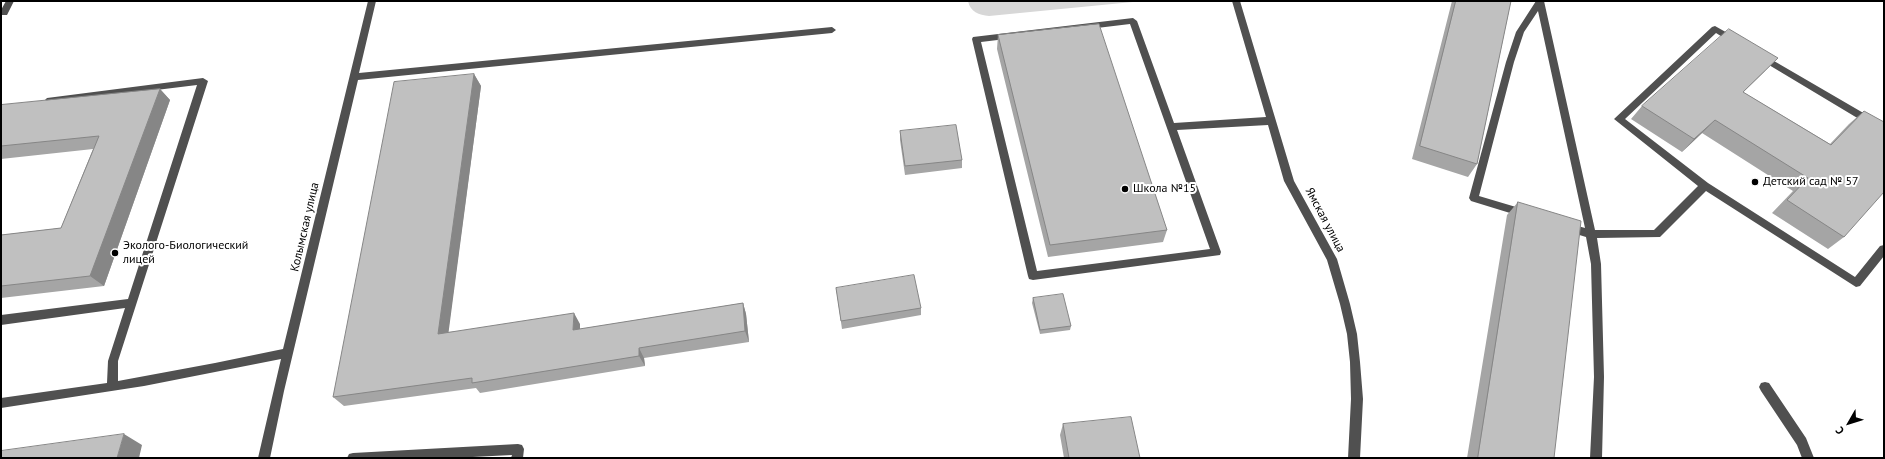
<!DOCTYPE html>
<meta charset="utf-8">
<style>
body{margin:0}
#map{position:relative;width:1885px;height:459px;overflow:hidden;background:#fff;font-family:"PT Sans",sans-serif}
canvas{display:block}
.frame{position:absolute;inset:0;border:2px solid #000;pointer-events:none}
.north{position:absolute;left:1829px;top:403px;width:40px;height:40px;-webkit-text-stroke:3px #fff;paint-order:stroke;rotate:231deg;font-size:11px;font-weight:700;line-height:16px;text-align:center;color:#000}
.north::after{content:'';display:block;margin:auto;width:14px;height:18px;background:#000;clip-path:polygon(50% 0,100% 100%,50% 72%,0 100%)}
</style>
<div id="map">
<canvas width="1885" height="459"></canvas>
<div class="frame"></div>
<div class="north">С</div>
</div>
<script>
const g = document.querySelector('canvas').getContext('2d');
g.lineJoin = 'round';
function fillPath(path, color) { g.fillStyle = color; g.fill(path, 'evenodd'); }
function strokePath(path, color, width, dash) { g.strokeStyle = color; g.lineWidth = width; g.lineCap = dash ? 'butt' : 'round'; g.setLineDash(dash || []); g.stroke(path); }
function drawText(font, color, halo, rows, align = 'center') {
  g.font = font + ' "PT Sans",sans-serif'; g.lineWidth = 4; g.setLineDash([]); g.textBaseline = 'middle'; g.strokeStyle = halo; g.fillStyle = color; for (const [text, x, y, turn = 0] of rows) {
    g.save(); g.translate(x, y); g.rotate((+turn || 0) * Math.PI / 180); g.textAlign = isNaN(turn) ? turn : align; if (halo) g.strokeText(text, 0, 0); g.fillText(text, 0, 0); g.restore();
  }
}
fillPath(new Path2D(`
 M968,1H1143L989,16C979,15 970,12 968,1Z`), '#d7d7d7');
fillPath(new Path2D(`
 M6,1H14L7,15H1V10Z
 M368,1H376L359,73L832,27L836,30L832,33L358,80L284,391L270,458H258L281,359L144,386L1,408V398L107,383L108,361L125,308L1,325V315L128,299L197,85L50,103L45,100L47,98L203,78L208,81L118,361V381L215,363L283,349Z
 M1232,1H1240L1294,181L1337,259L1350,304L1357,334L1360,362L1363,399L1360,458H1348L1351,399L1350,362L1347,334L1340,304L1327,260L1284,181L1268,125L1177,130L1221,252L1220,255L1033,280L1029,279L1028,276L972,39L973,37L1133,18L1137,21L1174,123L1266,117ZM1130,24L1210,249L1037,271L981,42Z
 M1536,1H1544L1595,230H1654L1698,186L1614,119L1712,27L1715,26L1738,39L1739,41L1738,43H1732L1716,33L1625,119L1708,183L1855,277L1880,246L1884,245V256L1860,286L1856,287L1706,191L1660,237L1597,238L1601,264L1604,377L1602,458H1590L1594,377L1591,264L1586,237L1563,230L1562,227L1563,224L1567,223L1585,228L1538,11L1524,32L1514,62L1479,196L1526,210L1528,213L1526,216L1523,217L1471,201L1469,198L1506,62L1516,32Z
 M1762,54L1884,125V134L1759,59L1758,57Z
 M1765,382L1769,383L1806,438L1814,458H1802L1797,445L1761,391L1759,387L1761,383Z
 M518,444L522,445L524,449L523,458H511L512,455L453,458H347L349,454L353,453Z`), '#505050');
fillPath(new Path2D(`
 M1452,1H1511L1477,164L1468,177L1412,159Z
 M998,35L1167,230L1163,242L1048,257L997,49Z
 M1765,71L1743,92L1830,144L1849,124L1864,111L1844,237L1828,249L1772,213L1793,191L1702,133L1682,152L1631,119L1642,106Z
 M474,74L481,86L448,332L580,324V329L743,303L746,314L749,342L644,358L645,366L480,393L476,388L344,406L333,397Z
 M160,89L170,100L104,286L1,298V235L61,228L93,149L1,159V105Z
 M900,131L962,160V168L905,175L900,140Z
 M1518,202L1554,458H1467L1507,215Z
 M836,288L921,308V315L842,329Z
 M1033,298L1071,326L1070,330L1040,334L1032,303Z
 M1063,424L1140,458H1064L1060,435Z`), '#a5a5a5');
fillPath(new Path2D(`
 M1778,58L1765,71L1730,105L1743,92Z
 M474,74L481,86L447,344L438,334Z
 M160,89L170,100L104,286L90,276Z
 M1715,120L1702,133L1682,152L1694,139Z
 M743,303L746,314L749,342L745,331Z
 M574,313L580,324V341L573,330Z
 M639,348L644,358L645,366L639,356Z
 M124,434L142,445L139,458H117Z`), '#868686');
const building = new Path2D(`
 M1456,1H1511L1477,164L1420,146Z
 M1099,24L1167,230L1050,245L998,35Z
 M1729,29L1778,58L1743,92L1831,145L1864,111L1884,122V192L1844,237L1787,200L1808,178L1715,120L1694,139L1642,106Z
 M474,74L438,334L574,313L573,330L743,303L745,331L639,348V356L472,383V378L333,397L394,82Z
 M160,89L90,276L1,286V235L61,228L99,136L1,146V105Z
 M956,125L962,160L905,166L900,131Z
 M1518,202L1581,221L1554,458H1478Z
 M914,275L921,308L841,321L836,288Z
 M1063,294L1071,326L1040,330L1033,298Z
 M1131,417L1140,458H1069L1063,424Z
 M124,434L117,458H1V451Z`);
fillPath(building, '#c0c0c0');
strokePath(building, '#868686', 1);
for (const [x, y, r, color] of [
 [1755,182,4,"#000"],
 [1125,189,4,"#000"],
 [115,253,4,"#000"]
]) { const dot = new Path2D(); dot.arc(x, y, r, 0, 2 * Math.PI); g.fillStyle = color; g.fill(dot); strokePath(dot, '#fff', 1.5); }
drawText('12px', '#000', '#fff', [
 ["Детский сад № 57",1763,182],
 ["Школа №15",1133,189],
 ["Эколого-Биологический",123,246],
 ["лицей",123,260]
], 'left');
drawText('12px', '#000', '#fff', [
 ["Ямская улица",1325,220,62],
 ["Колымская улица",305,227,-77]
]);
</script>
